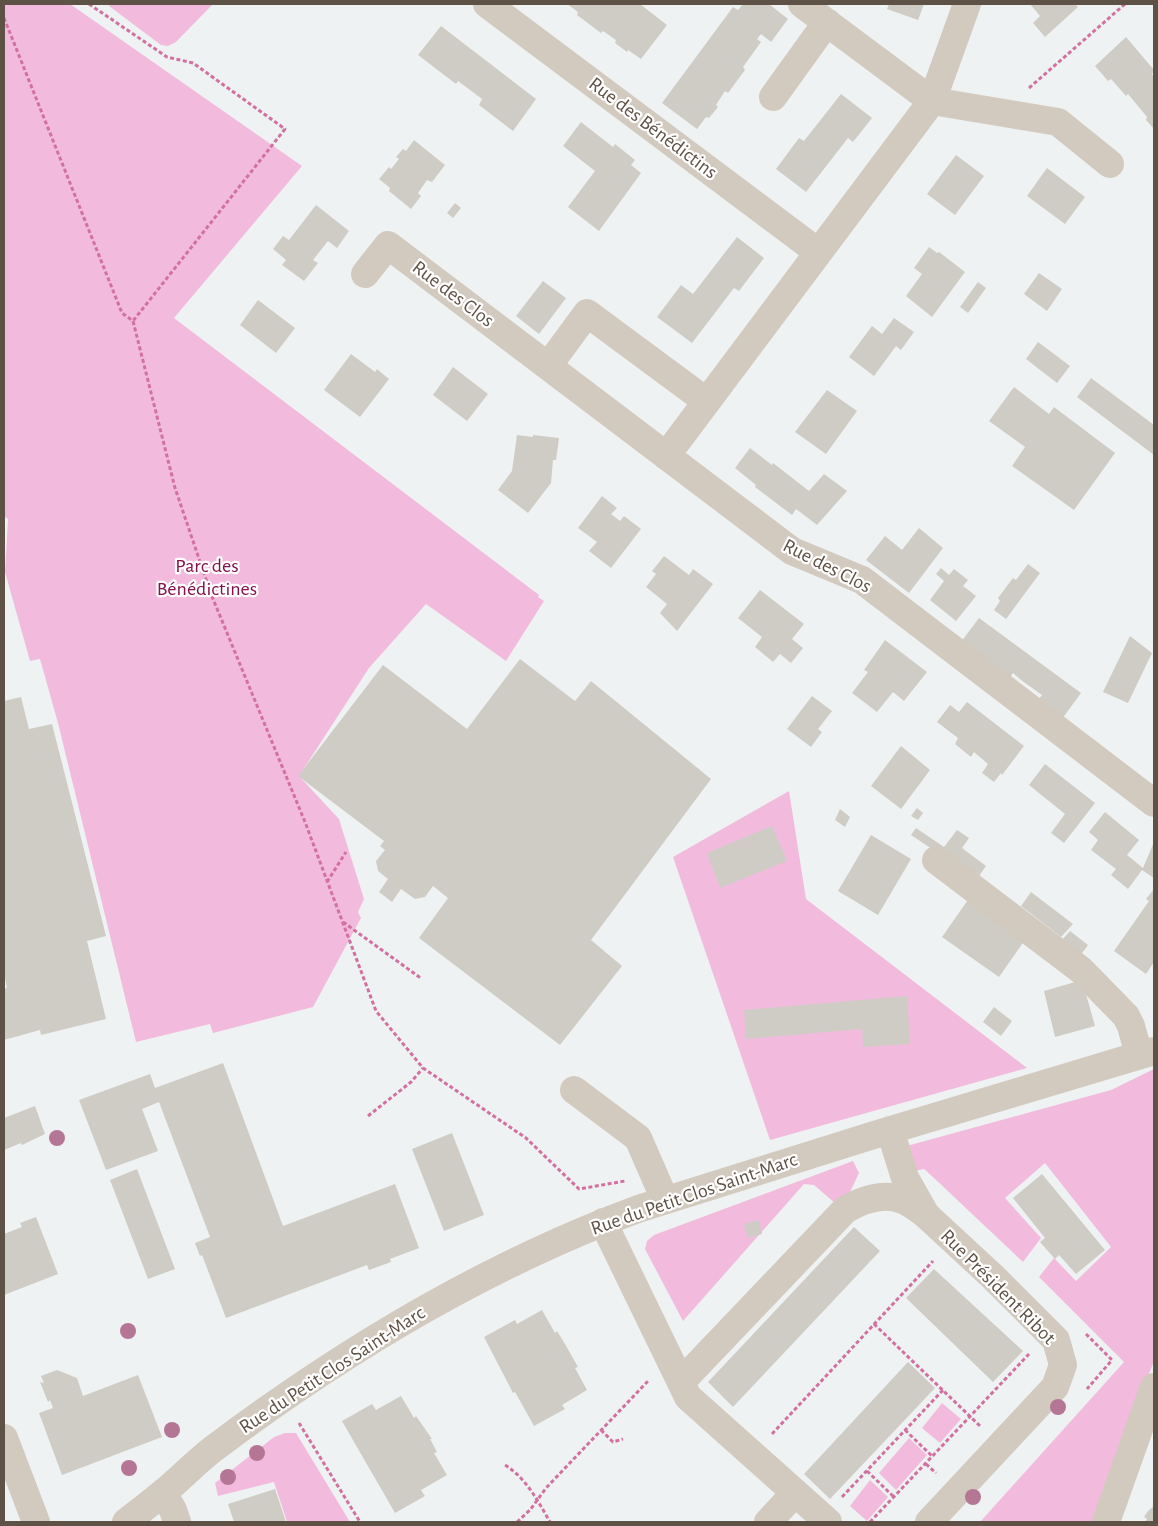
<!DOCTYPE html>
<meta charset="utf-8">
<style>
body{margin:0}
#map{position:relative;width:1158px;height:1526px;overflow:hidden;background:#eff2f2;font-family:"Alegreya Sans",sans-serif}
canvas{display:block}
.frame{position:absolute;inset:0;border:5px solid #5e5246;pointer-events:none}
</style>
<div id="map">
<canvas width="1158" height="1526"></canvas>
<div class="frame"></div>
</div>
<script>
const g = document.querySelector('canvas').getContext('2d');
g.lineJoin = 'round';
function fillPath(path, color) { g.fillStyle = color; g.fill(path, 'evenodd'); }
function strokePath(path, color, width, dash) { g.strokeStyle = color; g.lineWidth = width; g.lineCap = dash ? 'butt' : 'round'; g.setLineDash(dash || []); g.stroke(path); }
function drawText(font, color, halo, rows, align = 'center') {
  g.font = font + ' "Alegreya Sans",sans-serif'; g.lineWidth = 4.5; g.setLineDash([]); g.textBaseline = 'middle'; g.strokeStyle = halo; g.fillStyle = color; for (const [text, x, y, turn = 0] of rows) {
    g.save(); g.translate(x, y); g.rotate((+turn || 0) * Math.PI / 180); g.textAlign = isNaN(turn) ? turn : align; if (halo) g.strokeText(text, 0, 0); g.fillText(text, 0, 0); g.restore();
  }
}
fillPath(new Path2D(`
 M4,4H70L302,166L174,318L539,595L538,597L544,601L506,661L426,604L369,668L299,776L339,819L364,899L358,912L361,918L313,1007L213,1033L210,1024L136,1042L58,723L40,659L30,661L5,572L8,519L4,516Z
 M110,4H213L176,42L168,46L161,45L109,6Z
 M789,791L806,899L1027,1068L770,1140L673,857Z
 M1154,1069V1361L1093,1522H980L1124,1362L1039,1277L1054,1258L1076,1281L1111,1247L1045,1163L1005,1198L1041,1238L1023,1262L934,1178L924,1169L910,1172L903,1147L1111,1090Z
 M853,1161L859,1173L850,1192L836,1204L814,1185L804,1184L683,1321L645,1249L647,1241L654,1235Z
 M942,1403L961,1419L940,1443L922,1428Z
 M285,1433H296L350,1522H287L274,1482L218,1496L215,1483L274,1437Z
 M909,1438L927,1455L896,1490L879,1473Z
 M870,1480L888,1497L867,1521L850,1506Z`), '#f2bbdd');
fillPath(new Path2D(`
 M567,4H640L667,25L641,59L628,50L627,52L615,43L616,40L603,31L601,33L577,15L578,12Z
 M743,4H769L788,19L771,42L761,34L757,39L761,42L743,67L745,70L728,93L725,91L716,105L718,107L709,118L706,117L697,129L662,103L733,7L738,10Z
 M889,4H924L918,20L887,9Z
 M1030,4H1075L1078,7L1045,37L1033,23L1040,16Z
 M441,26L536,99L513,131L479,105L482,99L458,81L456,84L418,55Z
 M1126,37L1154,70L1152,74L1154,77V129L1146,120L1147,117L1128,94L1126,96L1111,79L1108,81L1095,66Z
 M841,94L872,118L853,142L848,138L806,192L776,169L799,138L804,141Z
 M581,122L613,147L615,144L635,160L631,165L641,173L599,231L568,207L595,171L563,146Z
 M414,140L445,165L432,182L427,180L418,193L421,196L411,209L389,191L390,188L379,179L389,167L391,169L399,159L396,157L403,149L406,151Z
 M956,155L984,176L955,215L927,194Z
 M1047,168L1085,197L1065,224L1027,196Z
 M455,203L461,208L453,218L447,213Z
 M316,205L349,231L337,248L328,241L313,260L318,263L304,281L282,265L286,260L273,249L283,236L289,240Z
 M737,237L764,258L739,291L734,288L692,343L657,317L681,285L693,294Z
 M929,247L937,253L939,252L965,272L932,317L906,296L922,274L914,268Z
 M1039,273L1062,289L1047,311L1024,294Z
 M543,281L566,298L539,334L516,316Z
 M978,282L986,288L968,313L960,307Z
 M258,300L295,328L276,353L240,325Z
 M894,318L914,332L901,350L896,346L874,376L849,357L872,326L882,334Z
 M1038,342L1070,366L1057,383L1026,359Z
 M351,354L375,372L377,369L389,379L360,417L324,390Z
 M453,367L488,394L467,421L433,395Z
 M1091,378L1154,425V455L1077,397Z
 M1014,387L1049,414L1054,407L1115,453L1074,510L1012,466L1025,447L989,421Z
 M827,390L857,411L826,454L795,432Z
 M517,435L533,437V435L559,438L556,460H553L551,483L528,513L498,490L512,471Z
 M750,448L772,465L773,463L809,491L824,474L847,491L817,525L796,509L792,515L755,487L756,485L735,468Z
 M602,496L617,508L611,514L620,521L624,516L641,529L611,568L589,551L597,542L578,528Z
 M919,528L943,548L909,593L866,560L885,536L902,550Z
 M664,556L689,575L693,569L713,584L677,631L660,613L667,604L646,587L656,574L652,571Z
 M1028,564L1040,573L1006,619L994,610L1000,601L998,598L1013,578L1016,580Z
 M941,568L949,575L954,569L968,580L963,586L976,596L956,621L930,600L944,581L936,574Z
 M760,590L804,624L792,639L803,648L791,663L780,654L773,662L755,647L762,637L738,618Z
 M979,618L1081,693L1062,719L1038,700L1042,695L1021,680L1013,673L1009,679L961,642Z
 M1130,636L1152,653L1128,703L1103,692Z
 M885,640L927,672L904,701L893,692L877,712L852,693L868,672L864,670Z
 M520,659L575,701L591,681L711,779L591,940L622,966L560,1045L419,938L448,898L433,886L425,897L415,899L401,889L392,902L379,892L388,879L378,871L376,861L385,850L380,846L384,841L298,776L383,665L467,729Z
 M812,696L832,711L818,729L822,732L811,747L787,729Z
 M21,697L29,729L52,724L106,936L87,941L106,1019L41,1035L40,1030L4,1040V989L7,988L4,974V701Z
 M967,702L1024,746L1002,775L1001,773L994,782L982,773L988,764L974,752L971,757L955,744L958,738L937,722L950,705L959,712Z
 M901,746L930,770L901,809L871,786Z
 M1045,764L1095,803L1064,843L1051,833L1065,814L1029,785Z
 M917,808L923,813L918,820L911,816Z
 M840,809L850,817L845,827L835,820Z
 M1105,812L1139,840L1127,855L1143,868L1154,842V878L1142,870L1128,889L1111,875L1116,869L1091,850L1098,840L1089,832Z
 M772,826L787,861L720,888L707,853Z
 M916,828L944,847L957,830L969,838L962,848L986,866L977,879L911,835Z
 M871,835L911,859L878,915L838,891Z
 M1154,889V962L1146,974L1114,951L1149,901L1146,899Z
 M1031,892L1073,924L1061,937L1021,906Z
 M970,897L1027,937L999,977L942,937Z
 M1070,931L1088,945L1080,956L1061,941Z
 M1082,980L1095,1026L1055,1037L1044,991Z
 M907,996L910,1044L863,1047L862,1029L746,1039L744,1010Z
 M994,1007L1012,1021L1001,1036L983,1022Z
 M223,1063L283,1226L395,1184L419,1248L390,1259L391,1262L369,1270L367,1265L226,1318L202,1255L200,1256L195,1243L210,1237L159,1102L142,1109L158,1151L106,1170L79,1100L150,1074L155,1088Z
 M35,1106L45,1134L22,1145L21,1143L4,1150V1118Z
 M452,1133L484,1215L444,1231L412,1149Z
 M137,1169L175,1269L148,1279L110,1180Z
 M1042,1174L1105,1250L1076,1274L1059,1255L1055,1259L1040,1242L1045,1238L1013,1198Z
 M36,1217L58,1274L4,1295V1234L22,1227L20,1223Z
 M759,1220L762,1234L748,1238L744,1224Z
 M854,1227L880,1251L733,1407L708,1382Z
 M934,1269L1023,1351L993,1382L906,1298Z
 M542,1310L555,1333L557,1331L565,1344L578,1367L575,1368L587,1390L562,1405L565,1409L534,1426L515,1392L513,1393L484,1337L515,1320L517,1324Z
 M908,1362L935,1388L830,1499L804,1474Z
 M57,1370L77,1378L83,1396L138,1375L162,1437L62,1475L39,1413L53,1408L50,1400L48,1402L40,1382L44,1383L41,1376Z
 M401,1396L414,1418L416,1416L432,1439H430L437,1452L434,1453L447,1475L421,1490L425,1496L395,1513L342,1421L372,1404L376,1410Z
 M275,1489L286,1522H234L228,1504Z
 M1154,1506V1522H1145L1147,1519L1144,1517L1148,1511Z`), '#cfccc6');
strokePath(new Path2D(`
 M89,4L167,57L193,63L285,129L133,321
 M4,18L122,313L133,321L175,488L211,594L305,822L376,1011L423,1068L526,1138L579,1189L625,1181
 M1029,88L1125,4
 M327,882L346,852
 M343,922L422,979
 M368,1116L411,1082L423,1068
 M874,1324L980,1426
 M1086,1334L1112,1360L1087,1389
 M299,1423L360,1522
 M601,1430L613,1442L623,1439
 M905,1430L932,1456
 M772,1434L933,1261
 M926,1464L936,1473
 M505,1465C526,1478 538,1501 550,1522
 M867,1471L894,1497
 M842,1497L943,1390
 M517,1522L530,1510L546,1488L649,1380
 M870,1522L1029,1354`), '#d271a1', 3, [4, 2.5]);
strokePath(new Path2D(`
 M487,4L818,252
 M802,4L932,101L1058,122L1110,164
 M773,97L827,22
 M365,274L388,245L792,551L862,580L1154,803
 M548,366L587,313L706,401
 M666,456L932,101L967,4
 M936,860L1081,970L1126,1016L1131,1026L1139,1055
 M574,1090L638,1138L665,1200
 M890,1130L905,1178L926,1215L992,1276L1056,1340L1063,1365L1055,1387L929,1522
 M603,1222L688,1397L828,1522
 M681,1382L845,1210C862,1200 883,1192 903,1200C911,1203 919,1210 926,1215
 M4,1438L36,1522
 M163,1493L173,1510L177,1522
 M126,1522C139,1512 152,1502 164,1492C181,1478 196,1462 213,1449C343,1351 485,1266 638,1209L874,1135L1154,1051
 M768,1522L795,1493
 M1106,1522L1154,1387`), '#d2c9bf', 28);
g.fillStyle = '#b57696';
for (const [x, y] of [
 [57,1138],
 [128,1331],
 [1058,1407],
 [172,1430],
 [257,1453],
 [129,1468],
 [228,1477],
 [973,1497]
]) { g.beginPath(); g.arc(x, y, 8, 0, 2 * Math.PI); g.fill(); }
drawText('20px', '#5e5246', '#fff', [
 ["Rue des Bénédictins",653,128,37],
 ["Rue des Clos",453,294,37],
 ["Rue des Clos",827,566,27],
 ["Rue du Petit Clos Saint-Marc",694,1194,-19],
 ["Rue Président Ribot",998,1287,45],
 ["Rue du Petit Clos Saint-Marc",332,1370,-33]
]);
drawText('20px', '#85114b', '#fff', [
 ["Parc des",207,566],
 ["Bénédictines",207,589]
]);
</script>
